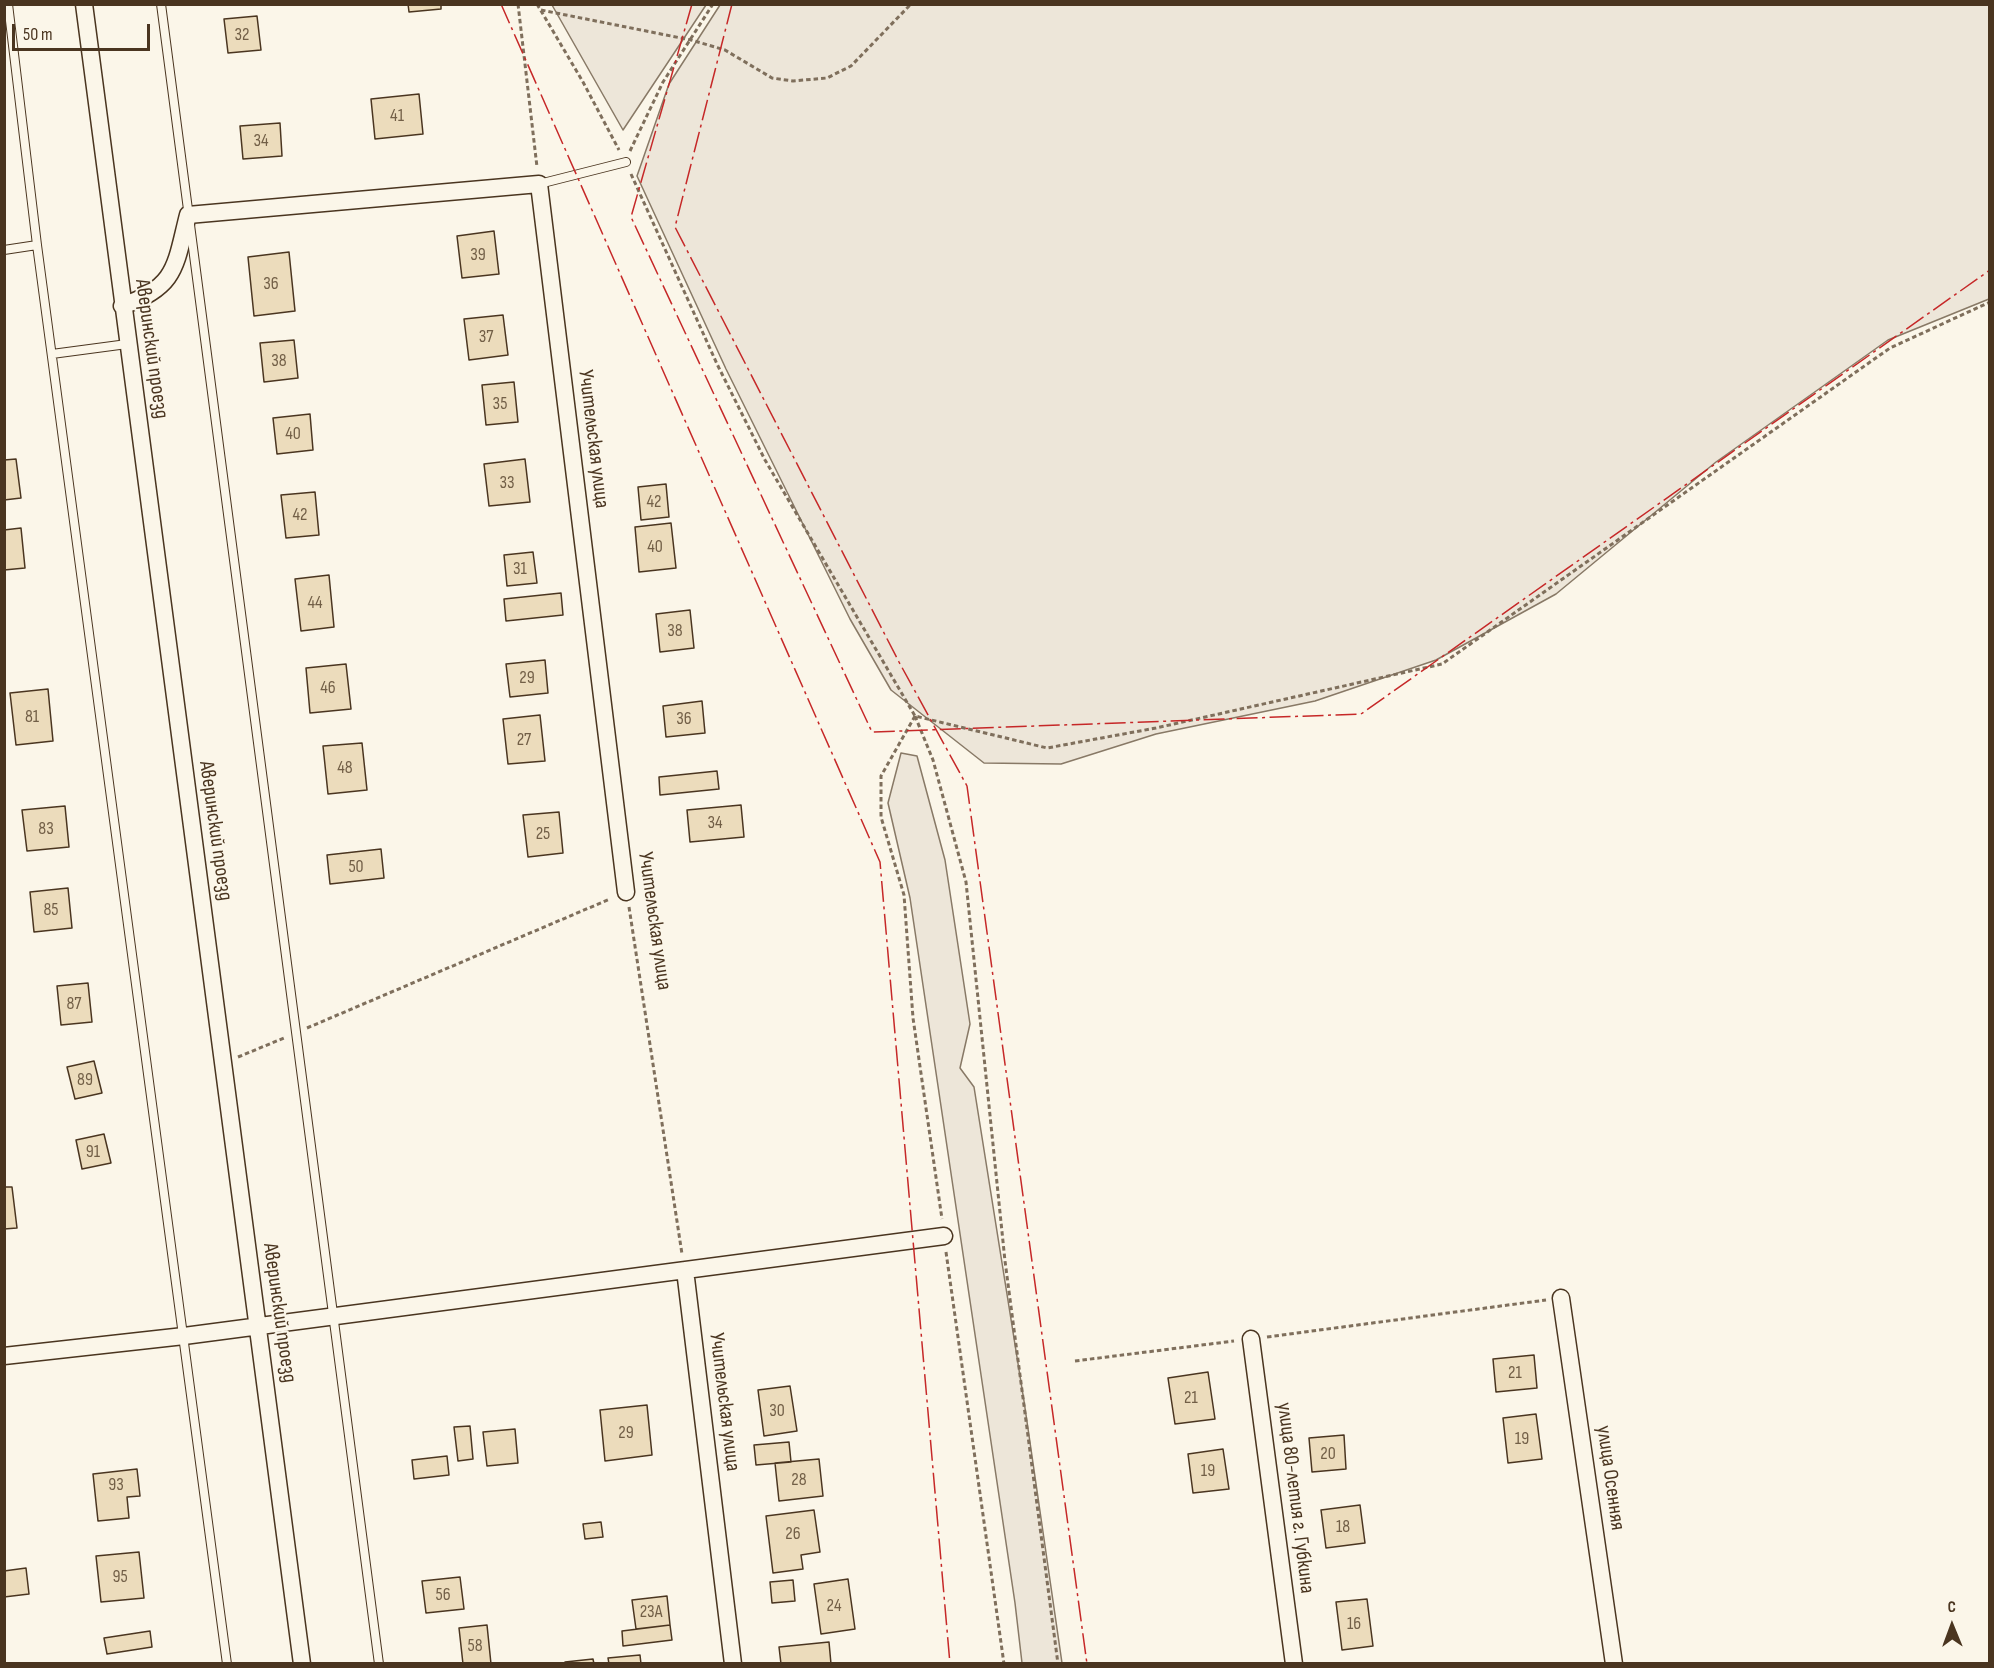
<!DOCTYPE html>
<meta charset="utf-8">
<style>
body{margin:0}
#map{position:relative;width:1994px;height:1668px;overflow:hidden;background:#fbf6e9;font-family:"Sofia Sans Condensed",sans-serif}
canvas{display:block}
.frame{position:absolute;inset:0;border:6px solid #4a3520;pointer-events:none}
.north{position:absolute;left:1922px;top:1596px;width:60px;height:60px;-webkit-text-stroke:4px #fbf6e9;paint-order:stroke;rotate:359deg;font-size:16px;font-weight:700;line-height:24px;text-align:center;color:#4a3520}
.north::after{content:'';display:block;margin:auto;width:21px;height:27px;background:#4a3520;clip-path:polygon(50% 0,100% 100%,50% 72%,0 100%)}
.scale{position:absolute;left:12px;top:24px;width:138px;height:27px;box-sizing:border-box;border:3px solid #4a3520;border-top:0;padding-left:8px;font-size:18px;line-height:21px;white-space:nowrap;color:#4a3520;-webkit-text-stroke:4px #fbf6e9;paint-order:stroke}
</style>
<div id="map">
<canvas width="1994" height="1668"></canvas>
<div class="frame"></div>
<div class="north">С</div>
<div class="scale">50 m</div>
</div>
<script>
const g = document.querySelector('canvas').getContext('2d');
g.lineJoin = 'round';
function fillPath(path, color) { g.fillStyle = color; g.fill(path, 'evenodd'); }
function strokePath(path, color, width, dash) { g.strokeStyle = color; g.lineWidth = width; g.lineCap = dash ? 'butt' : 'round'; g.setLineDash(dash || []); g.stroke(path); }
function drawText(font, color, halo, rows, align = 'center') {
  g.font = font + ' "Sofia Sans Condensed",sans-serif'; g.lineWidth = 4.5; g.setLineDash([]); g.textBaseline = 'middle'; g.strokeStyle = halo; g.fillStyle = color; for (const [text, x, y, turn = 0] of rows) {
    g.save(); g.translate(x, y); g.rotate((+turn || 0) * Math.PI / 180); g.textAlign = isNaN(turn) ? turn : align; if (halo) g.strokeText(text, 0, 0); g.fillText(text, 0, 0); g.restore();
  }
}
const green = new Path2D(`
 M552,5H706L623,130Z
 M720,5H1989V299L1888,340L1716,462L1556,594L1436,660L1315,701L1156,734L1061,764L984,763L891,690L850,619L726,369L637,176L669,84Z
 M901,753L917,756L945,860L970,1024L960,1068L974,1087L1024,1401L1062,1663H1022L1015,1603L910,898L888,803Z`);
fillPath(green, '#ede6d9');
strokePath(green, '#887966', 1.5);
const building = new Path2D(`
 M408,4H441V9L409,12Z
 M257,16L261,50L228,53L224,19Z
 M419,94L423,134L375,139L371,99Z
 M280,123L282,156L243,159L240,126Z
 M494,231L499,274L462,278L457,236Z
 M289,252L295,311L254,316L248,257Z
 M503,315L508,355L469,360L464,319Z
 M294,340L298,378L264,382L260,343Z
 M514,382L518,422L486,425L482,385Z
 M310,414L313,450L277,454L273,418Z
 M16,459L21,498L4,500V460Z
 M525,459L530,502L489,506L484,464Z
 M666,484L669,517L641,520L638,487Z
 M315,492L319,535L286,538L281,495Z
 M671,523L676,568L639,572L635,527Z
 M21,528L25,568L4,570V530Z
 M533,552L537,583L507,586L504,555Z
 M329,575L334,627L301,631L295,579Z
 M561,593L563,615L506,621L504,599Z
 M690,610L694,648L660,652L656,614Z
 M545,660L548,693L510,697L506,664Z
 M346,664L351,709L310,713L306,668Z
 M48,689L53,741L16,745L10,693Z
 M702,701L705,733L666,737L663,706Z
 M540,715L545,761L508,764L503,719Z
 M362,743L367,790L328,794L323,746Z
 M717,771L719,789L660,795L659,777Z
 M741,805L744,837L690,842L687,810Z
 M65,806L69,847L27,851L22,810Z
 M559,812L563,853L528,857L523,815Z
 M381,849L384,878L330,884L327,855Z
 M68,888L72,928L34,932L30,892Z
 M88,983L92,1022L61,1025L57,986Z
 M94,1061L102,1093L75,1099L67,1067Z
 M104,1134L111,1163L82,1169L76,1140Z
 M4,1187H12L17,1228L4,1229Z
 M1534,1355L1537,1388L1496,1392L1493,1359Z
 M1208,1372L1215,1419L1175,1424L1168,1378Z
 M790,1386L797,1431L764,1436L758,1390Z
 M647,1405L652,1455L605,1461L600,1410Z
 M1536,1414L1542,1459L1508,1463L1503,1418Z
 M470,1426L473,1459L458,1461L454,1427Z
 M515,1429L518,1463L487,1466L483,1432Z
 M1344,1435L1346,1469L1312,1472L1309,1438Z
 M789,1442L791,1462L756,1465L754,1445Z
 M1223,1449L1229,1489L1193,1493L1188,1454Z
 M447,1456L449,1475L414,1479L412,1460Z
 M819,1459L823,1496L779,1501L775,1463Z
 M137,1469L140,1496L127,1497L129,1518L98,1521L93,1474Z
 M1360,1505L1365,1543L1326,1548L1321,1510Z
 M814,1510L820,1552L801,1555L803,1569L773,1573L766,1516Z
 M601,1522L603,1537L585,1539L583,1524Z
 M139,1552L144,1598L101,1602L96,1556Z
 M26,1568L29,1594L4,1597V1571Z
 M460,1577L464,1609L426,1613L422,1581Z
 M848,1579L855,1629L821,1634L814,1584Z
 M793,1580L795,1601L772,1603L770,1582Z
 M667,1596L670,1625L636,1629L632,1600Z
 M1367,1599L1373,1646L1342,1650L1336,1602Z
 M487,1625L491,1664H463L459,1628Z
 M670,1625L672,1640L623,1646L622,1631Z
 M150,1631L152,1647L107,1654L104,1638Z
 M829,1642L831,1664H781L779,1647Z
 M640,1655L641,1664H609L608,1658Z
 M593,1659L594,1664H565V1662Z`);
fillPath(building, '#ecdcbc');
strokePath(building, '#4a3520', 1.5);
const service = new Path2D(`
 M8,4L37,245L227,1664
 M161,4L379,1664
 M539,184L626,162
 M4,250L37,245
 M52,354L127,344`);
const minor = new Path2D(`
 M84,4L302,1664
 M122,306C177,287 175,266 188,215L539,184L626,892
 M685,1270L733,1664
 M1561,1298L1614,1664
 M1251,1339L1294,1664
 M4,1356L184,1336L944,1236`);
strokePath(service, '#4a3520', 10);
strokePath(minor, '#4a3520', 19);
strokePath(new Path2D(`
 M518,4L537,167
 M537,4L583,82L619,150
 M541,10L691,40L725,50L772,78L793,81L827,78L851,66L911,4
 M630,151L663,82L713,4
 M631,174L717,364L765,460L915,716L1047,748L1156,728L1442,664L1890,348L1990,302
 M915,716L881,776V817L904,895L913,1018L942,1219
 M915,716L933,760L966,882L1005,1261L1058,1664
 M629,907L682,1254
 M307,1028L610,899
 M238,1057L284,1038
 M946,1252L1004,1664
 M1267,1337L1546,1300
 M1075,1361L1234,1341`), '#7f6f5c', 3, [4.5, 3]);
strokePath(service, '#fbf6e9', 8);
strokePath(minor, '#fbf6e9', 16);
strokePath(new Path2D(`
 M501,4L880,862L950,1664
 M692,4L631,217L872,732L1361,714L1990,270
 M732,4L675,227L899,662L967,786L1087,1664`), '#c62828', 1.5, [21, 4.5, 3, 4.5]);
drawText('18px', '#725f47', null, [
 ["32",242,35],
 ["41",397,116],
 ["34",261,141],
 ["39",478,255],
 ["36",271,284],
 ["37",486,337],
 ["38",279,361],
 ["35",500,404],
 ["40",293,434],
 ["33",507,483],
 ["42",654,502],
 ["42",300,515],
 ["40",655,547],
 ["31",520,569],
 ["44",315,603],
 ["38",675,631],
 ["29",527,678],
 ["46",328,688],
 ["81",32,717],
 ["36",684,719],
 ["27",524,740],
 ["48",345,768],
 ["34",715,823],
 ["83",46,829],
 ["25",543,834],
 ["50",356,867],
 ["85",51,910],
 ["87",74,1004],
 ["89",85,1080],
 ["91",93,1152],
 ["21",1515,1373],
 ["21",1191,1398],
 ["30",777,1411],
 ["29",626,1433],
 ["19",1522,1439],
 ["20",1328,1454],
 ["19",1208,1471],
 ["28",799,1480],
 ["93",116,1485],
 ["18",1343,1527],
 ["26",793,1534],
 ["95",120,1577],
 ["56",443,1595],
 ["24",834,1606],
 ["23А",651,1612],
 ["16",1354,1624],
 ["58",475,1646]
]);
drawText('21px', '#4a3520', '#fbf6e9', [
 ["Аверинский проезд",151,349,82],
 ["Учительская улица",593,439,83],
 ["Аверинский проезд",215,831,82],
 ["Учительская улица",654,921,82],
 ["Аверинский проезд",279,1313,82],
 ["Учительская улица",724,1402,83],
 ["улица Осенняя",1610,1478,82],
 ["улица 80-летия г. Губкина",1295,1498,83]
]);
</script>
